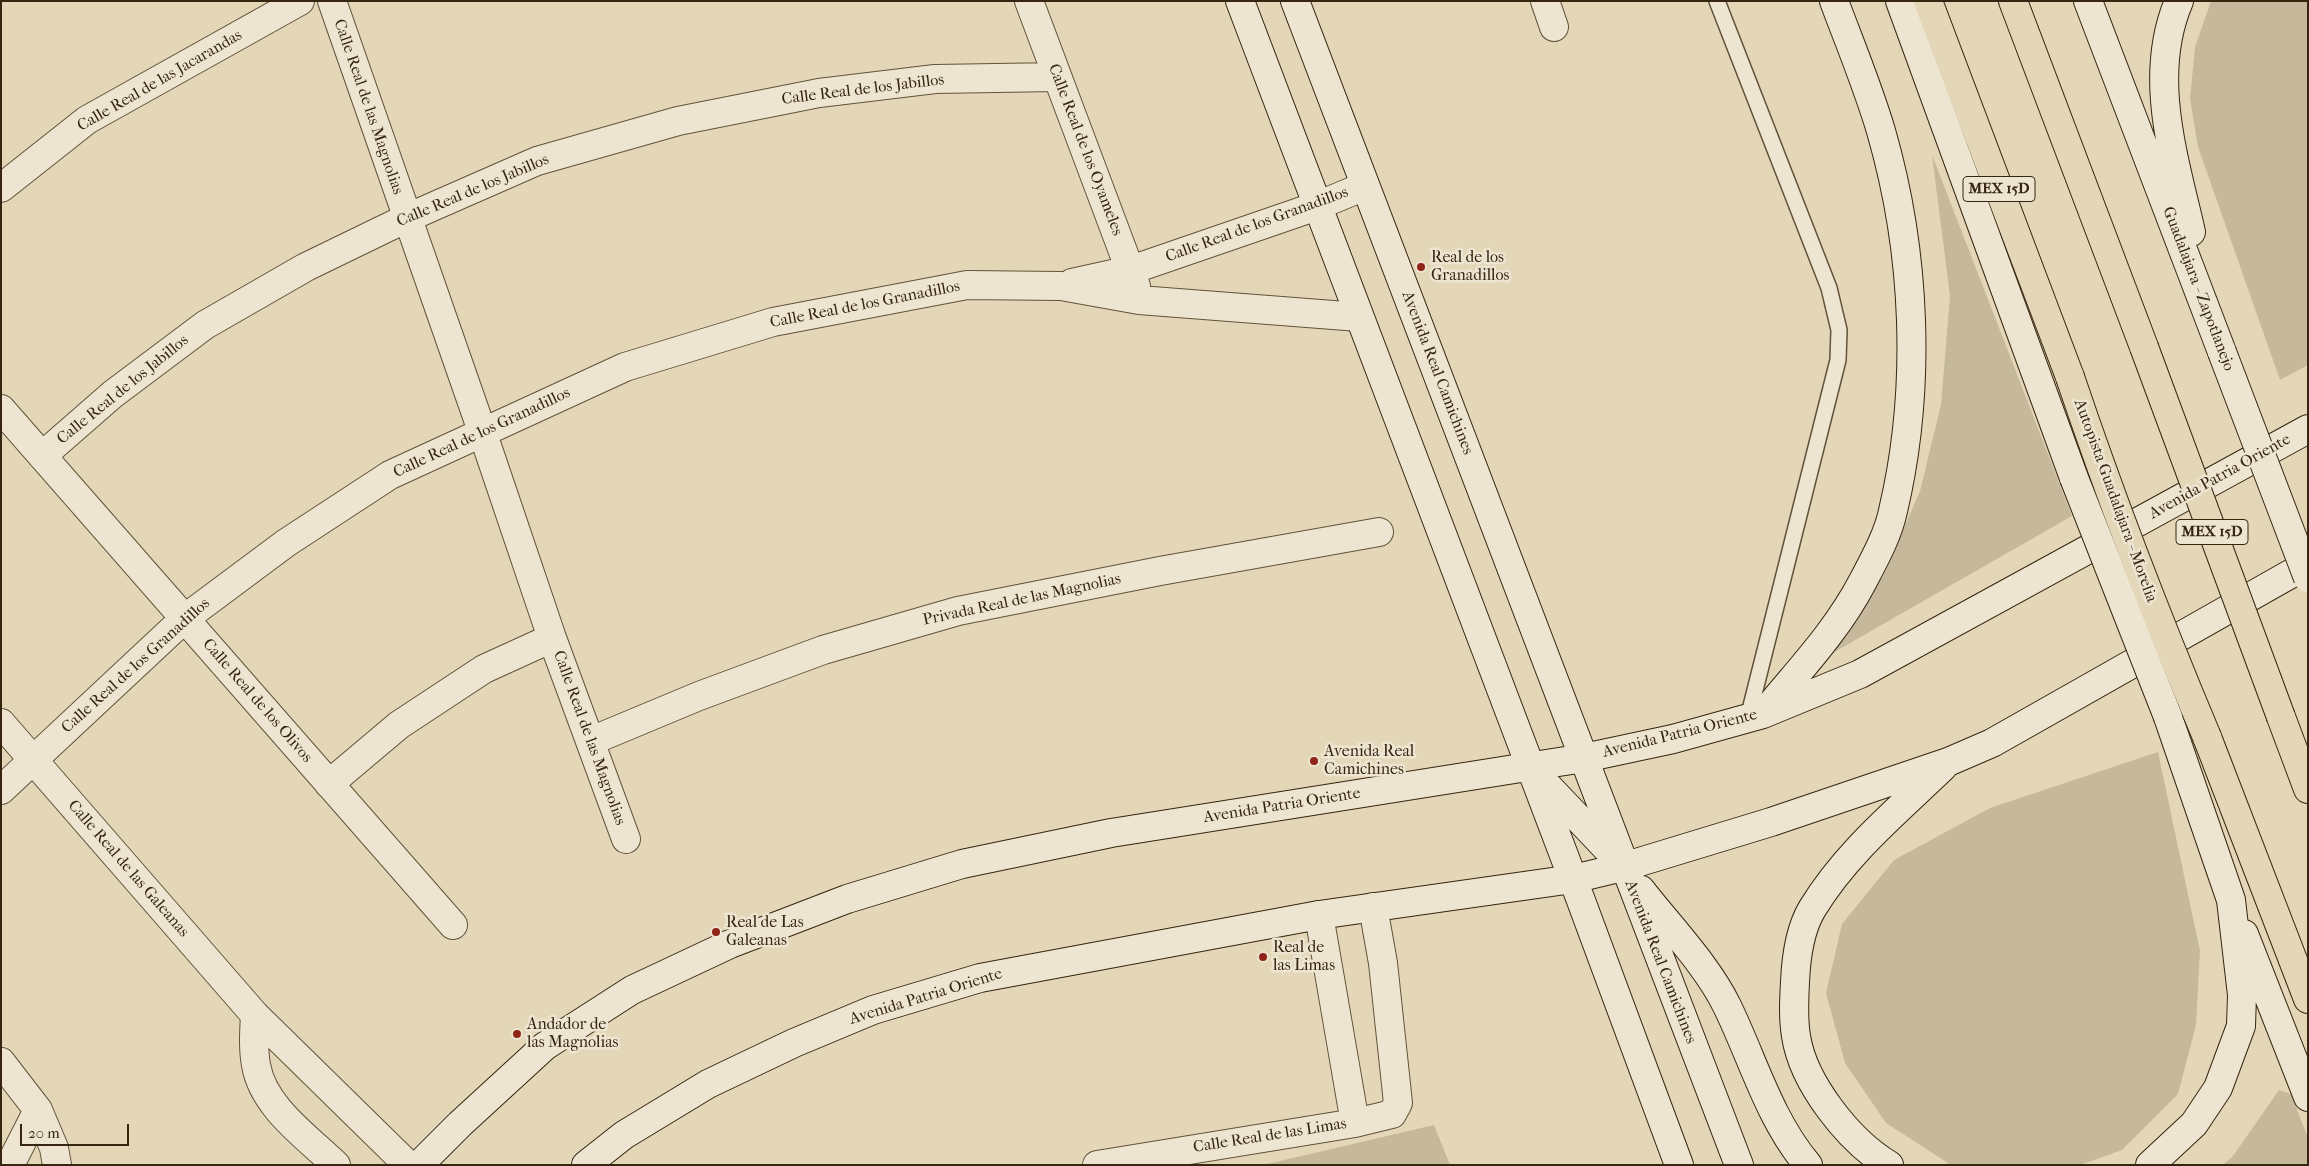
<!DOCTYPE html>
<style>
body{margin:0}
#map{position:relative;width:2309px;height:1166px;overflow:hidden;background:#e4d7b8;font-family:"IM FELL French Canon",serif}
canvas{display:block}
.frame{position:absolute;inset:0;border:2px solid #36250f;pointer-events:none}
.scale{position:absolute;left:20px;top:1124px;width:109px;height:22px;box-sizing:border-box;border:2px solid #36250f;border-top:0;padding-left:6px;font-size:15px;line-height:18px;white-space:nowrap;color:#36250f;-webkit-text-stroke:4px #ede5d1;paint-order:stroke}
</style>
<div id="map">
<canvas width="2309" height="1166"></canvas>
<div class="frame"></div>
<div class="scale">20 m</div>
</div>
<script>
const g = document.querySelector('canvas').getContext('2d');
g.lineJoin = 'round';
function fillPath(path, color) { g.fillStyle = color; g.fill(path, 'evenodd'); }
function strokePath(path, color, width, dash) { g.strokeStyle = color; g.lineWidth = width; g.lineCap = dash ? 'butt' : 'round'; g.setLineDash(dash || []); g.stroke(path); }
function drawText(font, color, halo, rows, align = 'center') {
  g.font = font + ' "IM FELL French Canon",serif'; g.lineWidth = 5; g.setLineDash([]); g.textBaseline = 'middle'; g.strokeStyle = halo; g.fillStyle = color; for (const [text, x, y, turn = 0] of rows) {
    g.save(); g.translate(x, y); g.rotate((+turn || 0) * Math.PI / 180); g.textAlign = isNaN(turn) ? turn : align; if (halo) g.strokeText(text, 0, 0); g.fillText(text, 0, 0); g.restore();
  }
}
fillPath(new Path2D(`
 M2211,1H2308V365L2280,380L2198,147L2190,98L2195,47Z
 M1932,155L2072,516L1831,654L1883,576L1920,491L1941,405L1950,296Z
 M2158,752L2200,951L2196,1025L2178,1094L2122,1150L2080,1165H1951L1886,1123L1845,1063L1826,993L1842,924L1894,860L1990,808Z
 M2279,1090L2291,1094L2308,1138V1165H2223L2233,1156Z
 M1434,1125L1450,1165H1263Z`), '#c6b99b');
const lane = new Path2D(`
 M1717,1L1829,288L1839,330L1838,360L1748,718`);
const street = new Path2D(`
 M332,1L482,431L552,638L626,839
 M1029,1L1136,286
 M1545,1L1554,27
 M1,188L87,120L300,1
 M1072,283L1131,270L1317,206L1365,186
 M1,409L453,925
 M42,456L113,394L205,325L306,267L407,218L537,161L678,121L819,93L935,79L1057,77
 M1,723L255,1015L408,1165
 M591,741L699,696L823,650L958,611L1160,571L1379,532
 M329,784L399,725L484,669L552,638
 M1,790L184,619L286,543L390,475L625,367L773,322L967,285L1061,286L1139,300L1359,317
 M1319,915L1355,1123
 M255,1015C254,1032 253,1049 256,1065C263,1107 307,1137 336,1165
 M1,1062L38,1110L54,1148L57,1165
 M10,1165L38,1110
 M1097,1165L1355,1123L1392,1114L1398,1103L1383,963L1373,907`);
const secondary = new Path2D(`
 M1240,1L1573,879L1679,1165
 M1295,1L1739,1165
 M1900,1L2074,478
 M2088,1L2222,352
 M2179,1C2147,76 2174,157 2191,232
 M1764,713C1799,670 1837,631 1863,581C1874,560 1888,535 1893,511C1922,388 1916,252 1881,131C1868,87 1850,44 1834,1
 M1539,777L1616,858
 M1641,890C1669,926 1707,965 1727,1006C1753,1059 1769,1119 1808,1165
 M2244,934L2308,1097
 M419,1165L460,1124L545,1046L632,990L730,944L847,899L962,864L1111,833L1584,758L1673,739L1763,714L1860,674L2308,429
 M586,1165L624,1135L708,1084L794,1043L873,1010L980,978L1319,915L1573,879L1623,867L1771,822L1948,762L1992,743L2308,564
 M1889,1165C1849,1141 1803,1083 1796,1036C1793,1018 1794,1000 1795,982C1796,958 1799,931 1812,909C1846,853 1896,812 1943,767
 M2150,1165L2194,1124L2218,1088L2241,1026L2242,995L2231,900L2168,717`);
const highway = new Path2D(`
 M1928,1L2070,377
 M2013,1L2144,347
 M2281,717L2308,789
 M2207,737L2308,999`);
strokePath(lane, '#625239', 18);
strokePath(street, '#625239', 30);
strokePath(secondary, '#36250f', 30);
strokePath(highway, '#36250f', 30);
strokePath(lane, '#ede5d1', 15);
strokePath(street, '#ede5d1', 28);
strokePath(secondary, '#ede5d1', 28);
strokePath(highway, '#e4d7b8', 28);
const secondaryBridge = new Path2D(`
 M2222,352L2308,578
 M2074,478L2168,717`);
const highwayBridge = new Path2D(`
 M2144,347L2281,717
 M2070,377C2111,499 2157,618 2207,737`);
strokePath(secondaryBridge, '#36250f', 30, []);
strokePath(highwayBridge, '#36250f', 30, []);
strokePath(secondaryBridge, '#ede5d1', 28);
strokePath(highwayBridge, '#e4d7b8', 28);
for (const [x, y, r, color] of [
 [1421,267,5,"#8f2418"],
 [1314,761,5,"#8f2418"],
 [716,932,5,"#8f2418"],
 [1263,957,5,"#8f2418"],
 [517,1034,5,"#8f2418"]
]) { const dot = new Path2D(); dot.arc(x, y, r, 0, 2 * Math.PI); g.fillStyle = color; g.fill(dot); strokePath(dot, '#ede5d1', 2); }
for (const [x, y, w] of [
 [1999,189,72],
 [2212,532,72]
]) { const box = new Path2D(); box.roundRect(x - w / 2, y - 12.5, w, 25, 4); g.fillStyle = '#ede5d1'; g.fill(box); strokePath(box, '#36250f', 1); }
drawText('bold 15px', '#36250f', null, [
 ["MEX 15D",1999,189],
 ["MEX 15D",2212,532]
]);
drawText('16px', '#36250f', '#ede5d1', [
 ["Calle Real de las Jacarandas",160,81,-30],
 ["Calle Real de los Jabillos",863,90,-7],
 ["Calle Real de las Magnolias",368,107,71],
 ["Calle Real de los Oyameles",1085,150,69],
 ["Calle Real de los Jabillos",473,191,-23],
 ["Calle Real de los Granadillos",1257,225,-20],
 ["Guadalajara - Zapotlanejo",2198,289,69],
 ["Calle Real de los Granadillos",865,305,-11],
 ["Avenida Real Camichines",1437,373,69],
 ["Calle Real de los Jabillos",123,390,-39],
 ["Calle Real de los Granadillos",482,433,-25],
 ["Avenida Patria Oriente",2220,477,-29],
 ["Autopista Guadalajara - Morelia",2115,501,70],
 ["Privada Real de las Magnolias",1022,600,-12],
 ["Calle Real de los Granadillos",136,666,-42],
 ["Calle Real de los Olivos",257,701,49],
 ["Avenida Patria Oriente",1680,734,-14],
 ["Calle Real de las Magnolias",589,738,70],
 ["Avenida Patria Oriente",1282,806,-9],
 ["Calle Real de las Galeanas",128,869,49],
 ["Avenida Real Camichines",1660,962,69],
 ["Avenida Patria Oriente",926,997,-17],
 ["Calle Real de las Limas",1270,1136,-9]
]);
drawText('16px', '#36250f', '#ede5d1', [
 ["Real de los",1431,258],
 ["Granadillos",1431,276],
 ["Avenida Real",1324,752],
 ["Camichines",1324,770],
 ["Real de Las",726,923],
 ["Galeanas",726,941],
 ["Real de",1273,948],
 ["las Limas",1273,966],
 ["Andador de",527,1025],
 ["las Magnolias",527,1043]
], 'left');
</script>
